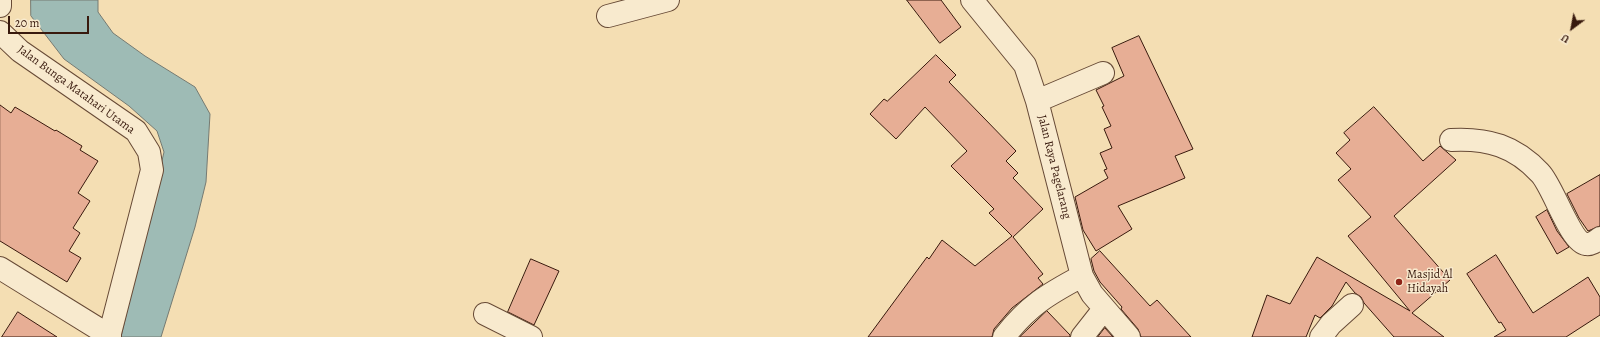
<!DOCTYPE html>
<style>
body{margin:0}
#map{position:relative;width:1600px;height:337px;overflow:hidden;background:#f4deb3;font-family:Alegreya,serif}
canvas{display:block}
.north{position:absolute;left:1552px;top:8px;width:40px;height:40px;-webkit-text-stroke:3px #f8eace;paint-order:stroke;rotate:212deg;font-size:11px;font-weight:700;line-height:16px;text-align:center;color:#38190d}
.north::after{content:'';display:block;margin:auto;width:14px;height:18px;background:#38190d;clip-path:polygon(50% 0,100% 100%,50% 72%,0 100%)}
.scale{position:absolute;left:8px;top:16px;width:81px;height:18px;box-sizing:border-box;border:2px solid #38190d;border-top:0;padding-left:5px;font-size:12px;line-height:14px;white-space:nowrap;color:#38190d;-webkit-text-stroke:3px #f8eace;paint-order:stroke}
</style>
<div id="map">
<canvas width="1600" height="337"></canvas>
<div class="north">U</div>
<div class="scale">20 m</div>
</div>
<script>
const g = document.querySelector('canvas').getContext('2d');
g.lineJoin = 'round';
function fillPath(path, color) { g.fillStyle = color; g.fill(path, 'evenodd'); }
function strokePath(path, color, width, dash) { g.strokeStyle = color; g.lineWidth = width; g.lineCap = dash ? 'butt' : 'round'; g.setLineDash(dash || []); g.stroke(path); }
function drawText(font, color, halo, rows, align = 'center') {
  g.font = font + ' Alegreya,serif'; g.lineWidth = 3; g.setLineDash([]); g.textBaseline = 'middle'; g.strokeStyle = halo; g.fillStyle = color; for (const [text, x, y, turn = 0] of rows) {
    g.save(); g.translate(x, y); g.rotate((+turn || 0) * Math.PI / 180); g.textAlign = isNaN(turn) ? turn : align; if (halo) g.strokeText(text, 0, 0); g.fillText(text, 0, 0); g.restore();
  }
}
const water = new Path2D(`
 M31,0H98V12L113,33L145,56L195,87L210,114L206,182L195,227L161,337H121L164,152L157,131L129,106L64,59L31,16Z`);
fillPath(water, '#9ebbb5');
strokePath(water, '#757a72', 1);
const building = new Path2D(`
 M907,0H941L961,27L940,43Z
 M1139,36L1193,149L1175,156L1185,178L1118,206L1132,229L1096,251L1083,230L1075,197L1108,178L1104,170L1107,169L1100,153L1112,148L1104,129L1111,126L1102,107L1104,106L1096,90L1124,76L1112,48Z
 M936,55L956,75L949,82L1016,151L1006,161L1018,173L1013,178L1043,209L1013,237L1043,274L1038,278L1043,284L1012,308L994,329L992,337H868L927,257L929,259L942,240L975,266L1012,236L989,213L994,209L951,166L967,151L925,107L896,139L870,114L884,99L887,101Z
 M0,105L11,113L15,107L55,131L56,130L82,146L80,150L98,161L78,193L90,201L73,228L80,233L69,251L81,258L67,282L0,241Z
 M1374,107L1423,161L1440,146L1456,160L1394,216L1450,280L1412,313L1444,337H1394L1364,303L1361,297L1355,293L1346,282L1332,306L1320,318L1315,315L1306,337H1252L1267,295L1290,304L1317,257L1410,311L1348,236L1371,217L1338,180L1351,169L1336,153L1350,140L1344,133Z
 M1600,175V226L1588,231L1579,218L1567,194Z
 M1547,210L1557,231L1569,247L1557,254L1536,217Z
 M1100,251L1150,306L1157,300L1191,337H1141L1138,329L1121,309L1122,307L1100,282L1094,271L1091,259Z
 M1496,255L1533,313L1588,277L1600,297V315L1566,337H1494L1506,330L1501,322L1499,323L1467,274Z
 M531,259L559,271L534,325L508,312Z
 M1047,311L1070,335V337H1020Z
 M18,312L57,337H2Z
 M1105,328L1113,337H1098Z`);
fillPath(building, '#e7ae95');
strokePath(building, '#38190d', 1);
const minor = new Path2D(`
 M972,0L1025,65L1037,101L1082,276L1092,294L1129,337
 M0,6V0
 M608,16L668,0
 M0,32L20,51L136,131L149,152L152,170L109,337
 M1037,101L1103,73
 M1451,140C1488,138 1515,146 1540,173C1553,186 1570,242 1586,244C1591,245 1596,241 1600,238
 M0,268L110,336
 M485,314L531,337
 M1004,337C1028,306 1048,294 1082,276
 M1082,337L1104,309
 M1321,337L1331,324L1352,305`);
strokePath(minor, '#674a36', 24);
strokePath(minor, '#f8eace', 22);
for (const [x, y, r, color] of [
 [1399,282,4,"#8f2418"]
]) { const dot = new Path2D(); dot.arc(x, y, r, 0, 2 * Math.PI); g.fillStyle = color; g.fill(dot); strokePath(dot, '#f8eace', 1.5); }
drawText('12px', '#38190d', '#f8eace', [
 ["Jalan Bunga Matahari Utama",76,90,36],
 ["Jalan Raya Pagelarang",1054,167,76]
]);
drawText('12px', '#38190d', '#f8eace', [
 ["Masjid Al",1407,275],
 ["Hidayah",1407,289]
], 'left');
</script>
